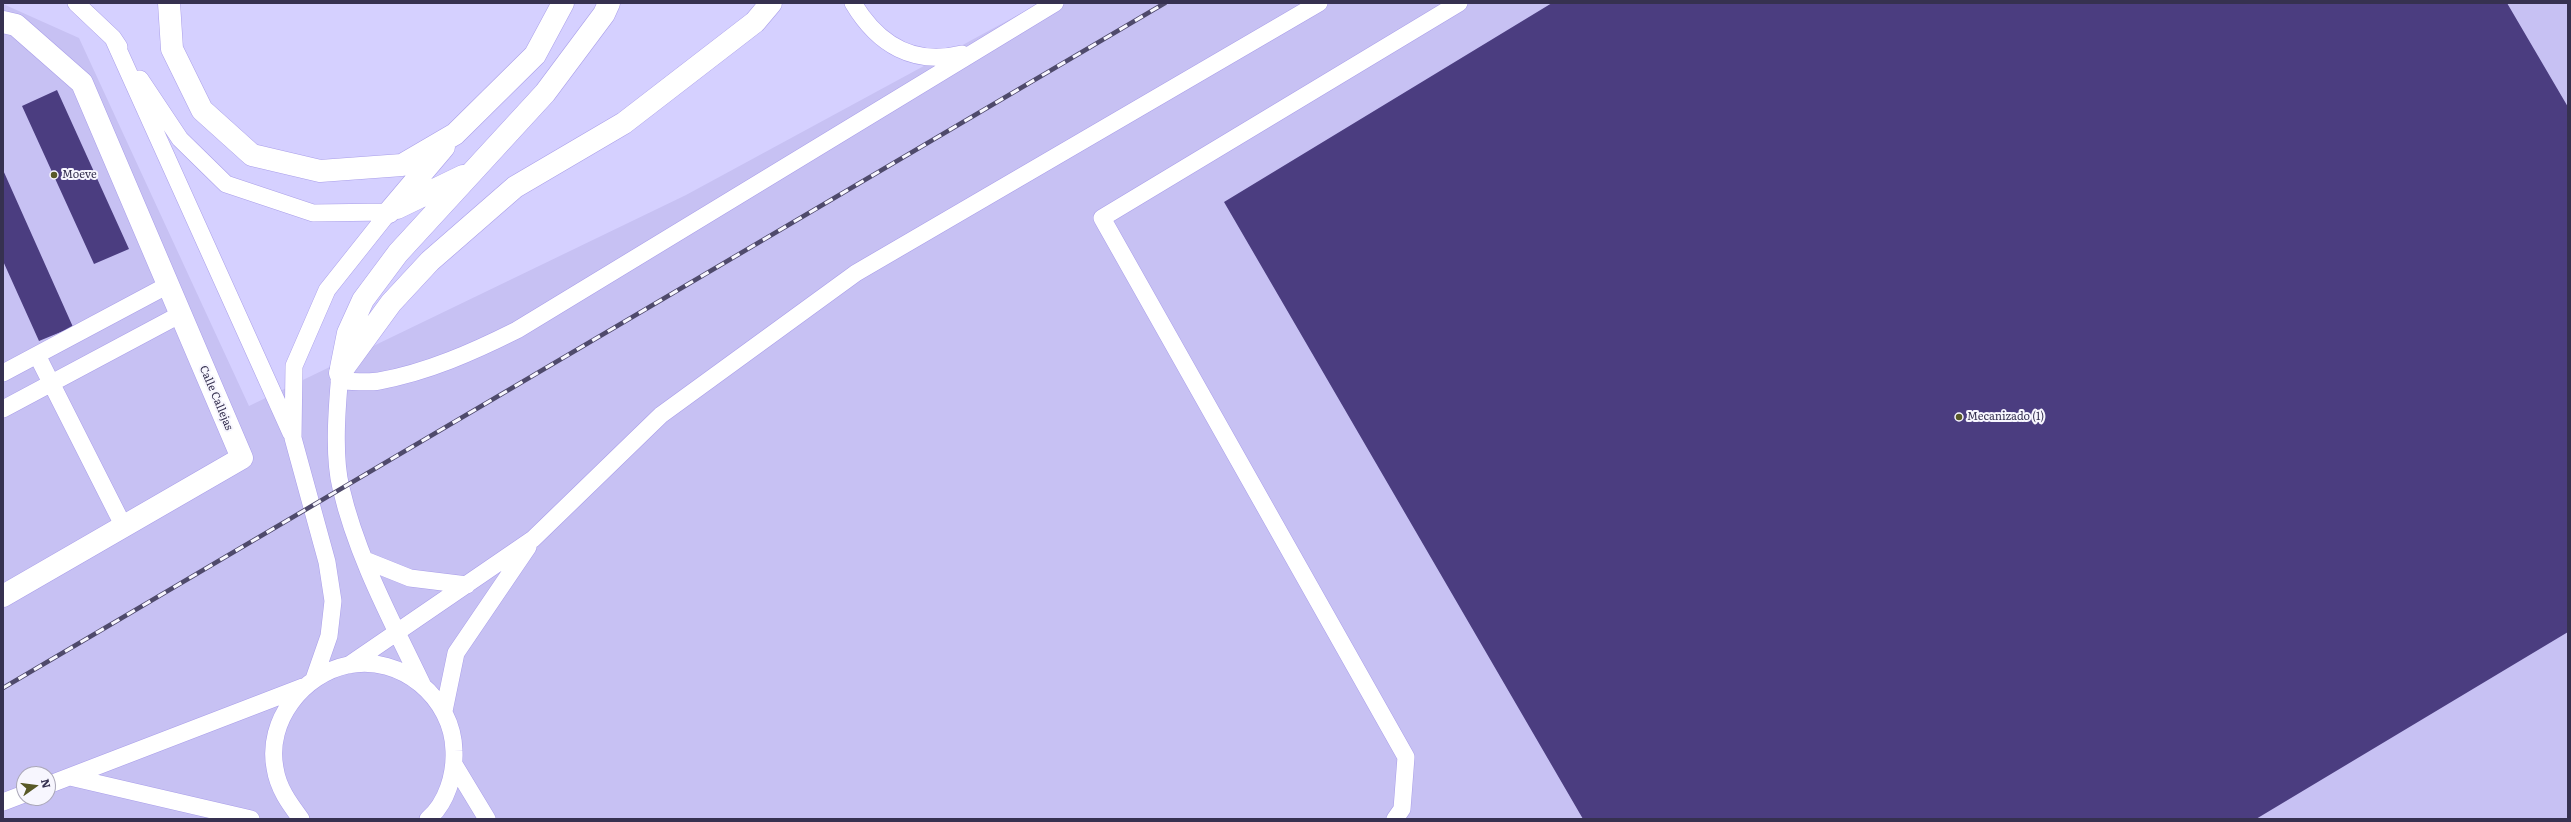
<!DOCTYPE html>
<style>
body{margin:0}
#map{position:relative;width:2571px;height:822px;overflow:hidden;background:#d5d0ff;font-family:Literata,serif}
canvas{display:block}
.frame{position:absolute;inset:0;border:4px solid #363150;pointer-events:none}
.north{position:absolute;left:16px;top:766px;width:40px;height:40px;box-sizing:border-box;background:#f7f6fe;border:1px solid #aaa7b8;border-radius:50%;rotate:76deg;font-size:11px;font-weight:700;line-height:16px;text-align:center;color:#363150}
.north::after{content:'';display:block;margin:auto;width:14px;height:18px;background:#585927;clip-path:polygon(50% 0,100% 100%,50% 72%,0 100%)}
</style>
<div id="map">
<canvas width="2571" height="822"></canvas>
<div class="frame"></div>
<div class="north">N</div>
</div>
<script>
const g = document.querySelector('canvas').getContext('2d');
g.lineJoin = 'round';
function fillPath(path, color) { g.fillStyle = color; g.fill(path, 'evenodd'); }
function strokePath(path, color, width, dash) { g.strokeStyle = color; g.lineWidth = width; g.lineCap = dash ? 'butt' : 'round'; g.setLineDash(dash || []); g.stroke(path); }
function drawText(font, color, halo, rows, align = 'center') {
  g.font = font + ' Literata,serif'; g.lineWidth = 4; g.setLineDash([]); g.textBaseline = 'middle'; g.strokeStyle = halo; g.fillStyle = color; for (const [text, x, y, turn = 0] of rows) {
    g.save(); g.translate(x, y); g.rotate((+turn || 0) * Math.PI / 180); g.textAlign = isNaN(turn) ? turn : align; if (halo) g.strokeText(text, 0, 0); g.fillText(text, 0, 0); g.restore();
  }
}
fillPath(new Path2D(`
 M1040,3H2568V819H3V4L79,38L249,406L686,195ZM24,774H48V798H24Z`), '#c7c1f3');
fillPath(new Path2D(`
 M1552,3H2507L2568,107V632L2256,819H1583L1224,202Z
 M57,90L129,249L94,264L22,106Z
 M3,170L73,327L39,341L3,261Z`), '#4b3d80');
const service = new Path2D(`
 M76,3L113,38L119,47
 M853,3C878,45 914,66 962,54
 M113,38L291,433
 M140,79L180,139L226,184L313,213L389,212
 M37,355L124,527
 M3,373L168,285
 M340,373C337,407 333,456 341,488C357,557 392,621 422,684
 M339,381C352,381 367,383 379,381C428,372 473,352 517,330L1055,3
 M3,409L181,314
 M365,560L410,578L467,585
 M349,665L533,539L661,415L856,273L1319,3
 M314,679L329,636L333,601L327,562L293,438L294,366L327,290L389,212
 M444,711L456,653L528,547
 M455,766L487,819
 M70,777L251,819
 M48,785L303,687
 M3,802L24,794
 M301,819C289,803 278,788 275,768C266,721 303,674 348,665C401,654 453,698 454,751C455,774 447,803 428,819
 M1395,819L1402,809L1406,757L1102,218L1459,3`);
const minor = new Path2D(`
 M3,22L16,25L82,83L242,458L3,596`);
const motorway = new Path2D(`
 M169,3L172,49L202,110L252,155L320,171L402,165L455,134L535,55L563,3
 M397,208L463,176
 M389,212L444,147
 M341,368L348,333L363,300L398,253L545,93L604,14L609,3
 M340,373L391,303L430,261L515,187L624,123L755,22L771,3`);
strokePath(service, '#a99ee9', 18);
strokePath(minor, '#a99ee9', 23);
strokePath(motorway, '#a99ee9', 23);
strokePath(service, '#fff', 17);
strokePath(minor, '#fff', 22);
strokePath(motorway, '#fff', 22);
const rail = new Path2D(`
 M3,688L1165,3`);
strokePath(rail, '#4f4a6b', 4.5);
strokePath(rail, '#f7f6fe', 3, [9]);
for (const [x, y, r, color] of [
 [54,175,4,"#585927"],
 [1959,417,4,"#585927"]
]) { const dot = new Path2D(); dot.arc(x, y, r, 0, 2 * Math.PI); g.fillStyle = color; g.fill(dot); strokePath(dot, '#f7f6fe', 1.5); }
drawText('11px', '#363150', '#f7f6fe', [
 ["Moeve",62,175],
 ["Mecanizado (1)",1967,417]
], 'left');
drawText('11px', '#363150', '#f7f6fe', [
 ["Calle Callejas",216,398,67]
]);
</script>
